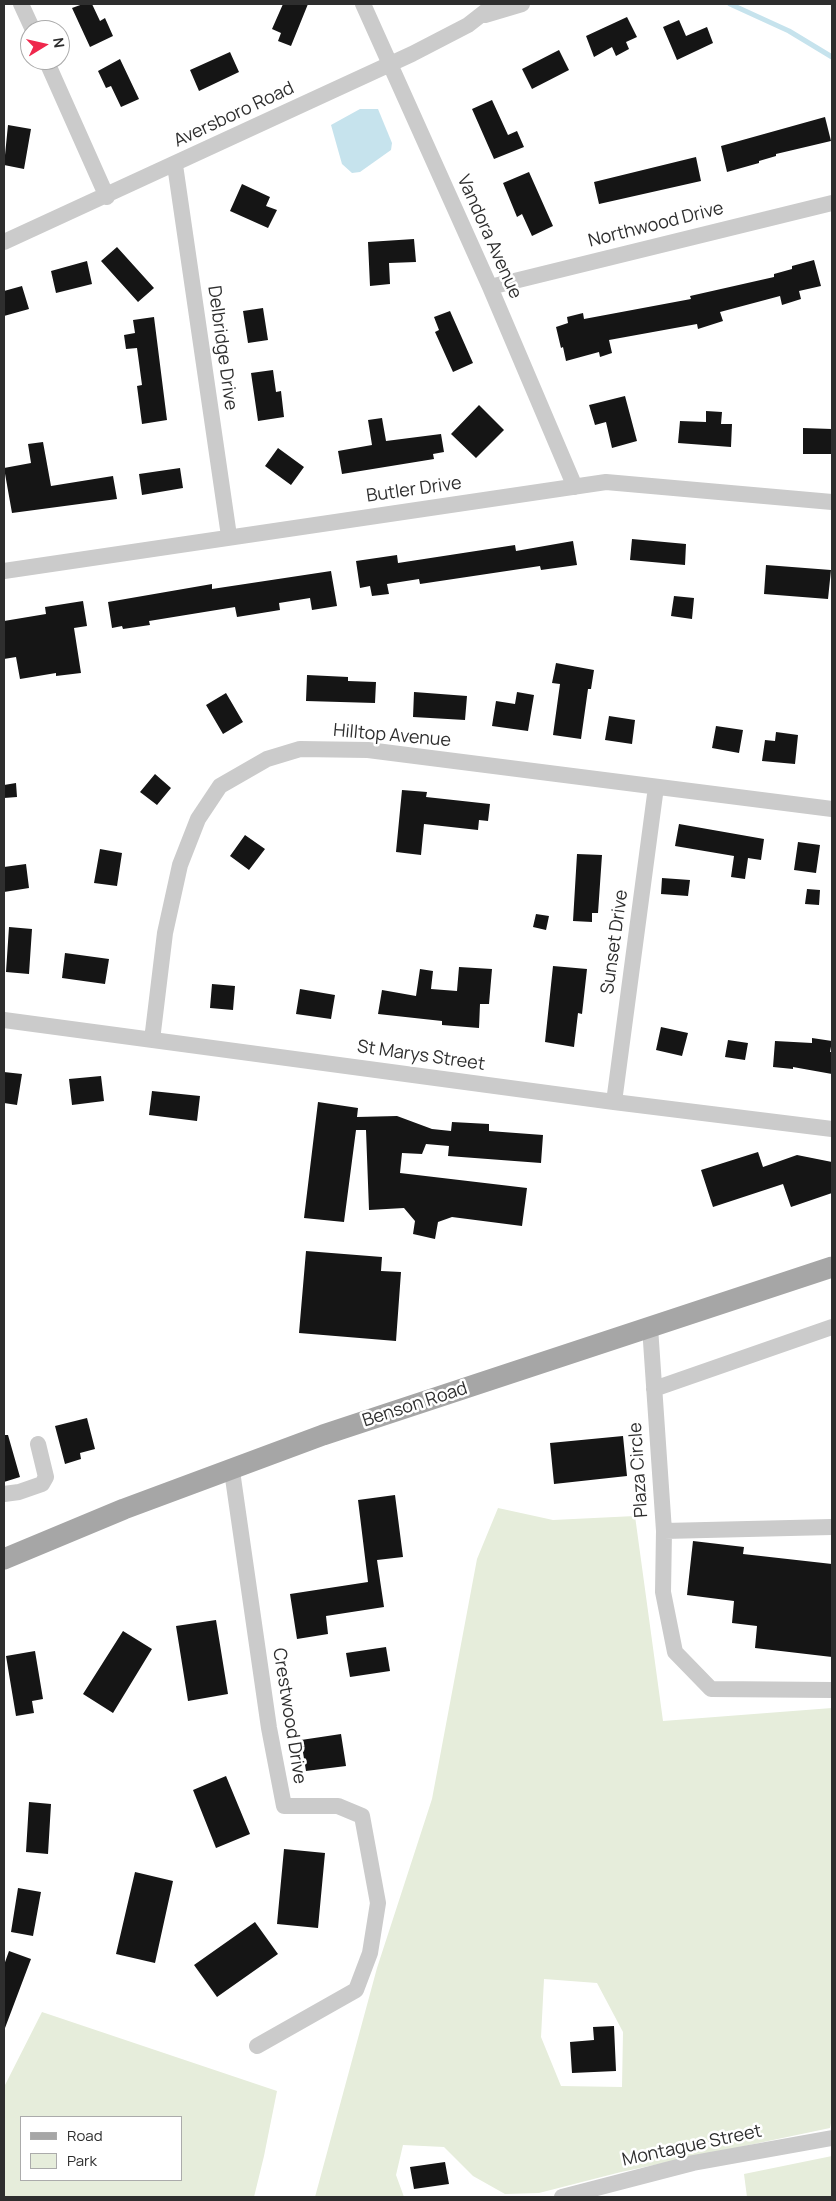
<!DOCTYPE html>
<style>
body{margin:0}
#map{position:relative;width:836px;height:2201px;overflow:hidden;background:#fff;font-family:Manrope,sans-serif}
canvas{display:block}
.frame{position:absolute;inset:0;border:5px solid #2e2e2e;pointer-events:none}
.legend{position:absolute;left:20px;top:2116px;width:162px;height:65px;box-sizing:border-box;background:#fff;border:1px solid #ababab;margin:0;padding:6px 9px;list-style:none;font-size:15px;color:#2e2e2e}
.legend li{display:flex;align-items:center;gap:10px;height:25px}
.legend b{width:25px;border:1px solid #ababab}
.north{position:absolute;left:20px;top:20px;width:50px;height:50px;box-sizing:border-box;background:#fff;border:1px solid #ababab;border-radius:50%;rotate:81deg;font-size:14px;font-weight:700;line-height:20px;text-align:center;color:#2e2e2e}
.north::after{content:'';display:block;margin:auto;width:18px;height:22px;background:#ef274c;clip-path:polygon(50% 0,100% 100%,50% 72%,0 100%)}
</style>
<div id="map">
<canvas width="836" height="2201"></canvas>
<div class="frame"></div>
<ul class="legend">
<li><b style="height:6px;background:#a6a6a6"></b>Road</li>
<li><b style="height:14px;background:#e6eddb"></b>Park</li>
</ul>
<div class="north">N</div>
</div>
<script>
const g = document.querySelector('canvas').getContext('2d');
g.lineJoin = 'round';
function fillPath(path, color) { g.fillStyle = color; g.fill(path, 'evenodd'); }
function strokePath(path, color, width, dash) { g.strokeStyle = color; g.lineWidth = width; g.lineCap = dash ? 'butt' : 'round'; g.setLineDash(dash || []); g.stroke(path); }
function drawText(font, color, halo, rows, align = 'center') {
  g.font = font + ' Manrope,sans-serif'; g.lineWidth = 5; g.setLineDash([]); g.textBaseline = 'middle'; g.strokeStyle = halo; g.fillStyle = color; for (const [text, x, y, turn = 0] of rows) {
    g.save(); g.translate(x, y); g.rotate((+turn || 0) * Math.PI / 180); g.textAlign = isNaN(turn) ? turn : align; if (halo) g.strokeText(text, 0, 0); g.fillText(text, 0, 0); g.restore();
  }
}
fillPath(new Path2D(`
 M498,1508L553,1520L635,1516L663,1721L832,1708V2118L830,2128L621,2172L539,2193L505,2194L473,2176L444,2147L403,2145L396,2175L404,2197H315L377,1968L432,1799L477,1559ZM544,1979L597,1983L623,2032L622,2087L561,2086L541,2037Z
 M42,2012L277,2091L264,2156L254,2197H4V2087ZM21,2117H181V2180H21Z
 M832,2156V2197H747L744,2174Z`), '#e6eddb');
fillPath(new Path2D(`
 M360,109H378L392,143L391,150L360,172L352,173L342,164L331,125Z`), '#c6e3ed');
strokePath(new Path2D(`
 M730,4L789,31L832,57`), '#c6e3ed', 5);
fillPath(new Path2D(`
 M83,4H92L100,21L105,18L113,36L90,47L72,8Z
 M283,4H308L291,46L278,41L281,33L272,29Z
 M627,17L637,37L626,42L629,49L616,56L612,47L594,57L586,36Z
 M679,20L686,36L707,27L713,43L677,60L663,27Z
 M559,50L569,70L532,89L522,69Z
 M230,52L239,72L199,91L190,70Z
 M120,59L139,99L121,107L111,86L106,88L98,71Z
 M492,100L508,135L517,131L524,147L494,159L472,109Z
 M825,117L831,141L776,154V156L759,161V163L727,172L721,146Z
 M8,125L31,129L24,169L4,165Z
 M696,157L701,181L599,204L594,182Z
 M529,172L553,226L532,236L522,214L517,217L503,183Z
 M242,184L270,197L266,206L277,210L268,228L230,211Z
 M414,239L416,262L389,263L390,284L370,286L368,242Z
 M117,247L154,288L138,302L101,261Z
 M814,260L821,286L799,291L801,299L782,305L780,296L720,312L723,321L698,329L697,324L609,340L612,353L600,357L599,352L566,361L563,347L561,348L556,327L568,323L567,317L583,313L584,319L691,299L690,296L774,277V274L792,269V266Z
 M87,261L92,284L56,293L51,271Z
 M22,286L29,309L4,316V291Z
 M263,308L268,340L248,343L243,311Z
 M450,311L473,363L453,372L435,332L439,330L434,317Z
 M154,317L167,420L142,424L137,386L142,385L137,348L126,349L124,335L135,333L133,320Z
 M273,370L276,392L281,391L284,417L258,421L251,373Z
 M625,396L637,441L612,448L606,422L595,425L589,405Z
 M479,405L504,430L476,458L451,434Z
 M706,411L722,412L721,424H732L731,447L678,443L680,421L706,422Z
 M382,418L386,441L441,434L444,452L433,454L434,459L342,474L338,451L372,445L368,420Z
 M803,428L832,429V454H803Z
 M43,442L51,486L113,476L117,499L12,513L4,468L31,463L28,444Z
 M278,448L304,467L291,485L265,466Z
 M180,468L183,488L142,495L139,474Z
 M632,539L686,544L685,565L630,560Z
 M573,541L577,565L541,570L540,566L420,584L419,579L387,584L389,594L372,596L370,586L360,588L356,561L397,555L398,563L515,545L516,551Z
 M766,565L831,570L828,599L764,594Z
 M331,571L337,606L312,610L310,598L279,603L280,610L237,617L235,607L149,621L150,625L123,629L122,626L112,628L108,602L212,584V589Z
 M674,596L694,598L692,619L671,616Z
 M83,601L87,626L74,628L81,673L56,676V673L20,679L16,657L4,659V621L46,614L45,607Z
 M556,663L594,670L591,689H588L581,739L553,735L560,684L552,683Z
 M307,675L348,677V681L376,682L375,703L306,701Z
 M414,692L467,696L465,720L413,717Z
 M517,692L534,695L528,731L492,726L496,701L515,704Z
 M226,693L243,722L223,734L206,705Z
 M609,716L635,720L632,744L605,740Z
 M716,726L743,730L739,753L712,748Z
 M776,732L798,735L795,764L762,761L765,740L775,741Z
 M155,774L171,788L157,805L140,792Z
 M16,783L17,797L4,798V785Z
 M402,790L427,792L426,797L490,804L488,821L479,820L478,830L424,824L421,855L396,852Z
 M679,824L764,839L761,860L748,858L745,879L731,877L734,856L675,846Z
 M245,835L265,849L249,870L230,856Z
 M798,842L820,845L816,873L794,870Z
 M100,849L122,853L117,886L94,883Z
 M577,854L602,855L598,913H592V922L573,921Z
 M26,864L29,888L4,892V867Z
 M662,878L690,880L688,896L661,894Z
 M807,889L820,890L819,905L805,904Z
 M536,914L549,916L546,930L533,927Z
 M9,927L32,929L29,974L6,972Z
 M65,953L109,959L105,984L62,978Z
 M553,966L587,969L582,1014L578,1013L574,1047L545,1042Z
 M459,967L492,969L489,1004H480L479,1028L442,1025V1021L378,1014L382,990L416,996L420,969L433,971L431,989L457,991Z
 M212,984L235,986L233,1010L210,1008Z
 M300,989L335,995L331,1019L296,1014Z
 M661,1027L688,1033L682,1056L656,1050Z
 M812,1038L832,1041L830,1052H832V1074L793,1067V1069L773,1067L775,1041L812,1043Z
 M728,1040L748,1043L745,1060L725,1057Z
 M4,1072L22,1074L17,1105L4,1103Z
 M101,1076L104,1101L72,1105L69,1079Z
 M152,1091L200,1096L197,1121L149,1115Z
 M318,1102L358,1108L357,1117L397,1116L432,1129L451,1131L452,1122L489,1124V1131L543,1135L541,1163L448,1156L449,1146L426,1144L422,1154L402,1153L400,1173L527,1188L522,1226L452,1217L438,1222L435,1239L413,1234L415,1221L404,1208L369,1210L366,1130H356L344,1222L304,1218Z
 M758,1152L763,1167L797,1155L832,1162V1193L791,1207L783,1184L713,1207L701,1170Z
 M306,1251L382,1257L381,1271L401,1272L396,1341L299,1333Z
 M87,1418L95,1449L80,1453L81,1459L65,1464L55,1426Z
 M4,1435H8L20,1477L4,1482Z
 M623,1436L627,1476L554,1484L550,1443Z
 M395,1495L403,1557L377,1560L384,1607L326,1616L328,1634L297,1639L290,1594L368,1582L358,1500Z
 M693,1541L744,1547L743,1554L832,1564V1657L755,1648L757,1626L732,1623L734,1601L687,1595Z
 M216,1620L228,1694L188,1701L176,1626Z
 M123,1631L152,1649L113,1713L83,1694Z
 M386,1647L390,1671L350,1677L346,1653Z
 M35,1651L43,1699L32,1701L34,1713L16,1716L6,1656Z
 M341,1734L346,1766L306,1771L301,1740Z
 M226,1776L250,1834L216,1848L193,1790Z
 M29,1802L51,1804L48,1854L26,1852Z
 M284,1849L325,1853L318,1928L277,1924Z
 M135,1872L173,1881L155,1963L116,1954Z
 M18,1888L41,1892L33,1936L11,1932Z
 M255,1922L278,1954L217,1997L194,1965Z
 M9,1951L31,1959L5,2028L4,1965Z
 M614,2026L616,2071L572,2073L570,2042L594,2040L593,2027Z
 M445,2162L449,2184L414,2189L410,2167Z`), '#151515');
strokePath(new Path2D(`
 M21,4L33,30
 M363,4L490,287L575,487
 M485,15L522,4
 M46,60L107,197
 M175,165L229,536
 M4,242L412,54L468,25L495,4
 M490,287L832,203
 M4,571L606,482L832,502
 M4,1020L614,1102L832,1129
 M152,1040L165,933L180,865L198,819L220,786L267,759L300,749L368,750L832,809
 M614,1102L656,787
 M650,1327L664,1531L832,1527
 M654,1389L832,1327
 M232,1471L269,1728L284,1806H338L362,1816L378,1903L370,1953L356,1990L257,2046
 M4,1494L19,1492L42,1484L46,1477L38,1444
 M664,1531L663,1592L675,1652L711,1689L832,1690
 M562,2197L693,2163L832,2138`), '#cbcbcb', 16);
strokePath(new Path2D(`
 M4,1559L124,1509L323,1435L832,1267`), '#a6a6a6', 21);
drawText('18px', '#2e2e2e', '#fff', [
 ["Aversboro Road",234,115,-25],
 ["Northwood Drive",656,225,-14],
 ["Vandora Avenue",489,237,66],
 ["Delbridge Drive",222,348,82],
 ["Butler Drive",414,490,-8],
 ["Hilltop Avenue",392,736,5],
 ["Sunset Drive",615,942,-82],
 ["St Marys Street",421,1056,8],
 ["Benson Road",415,1405,-18],
 ["Plaza Circle",639,1470,-94],
 ["Crestwood Drive",289,1716,81],
 ["Montague Street",692,2146,-12]
]);
</script>
